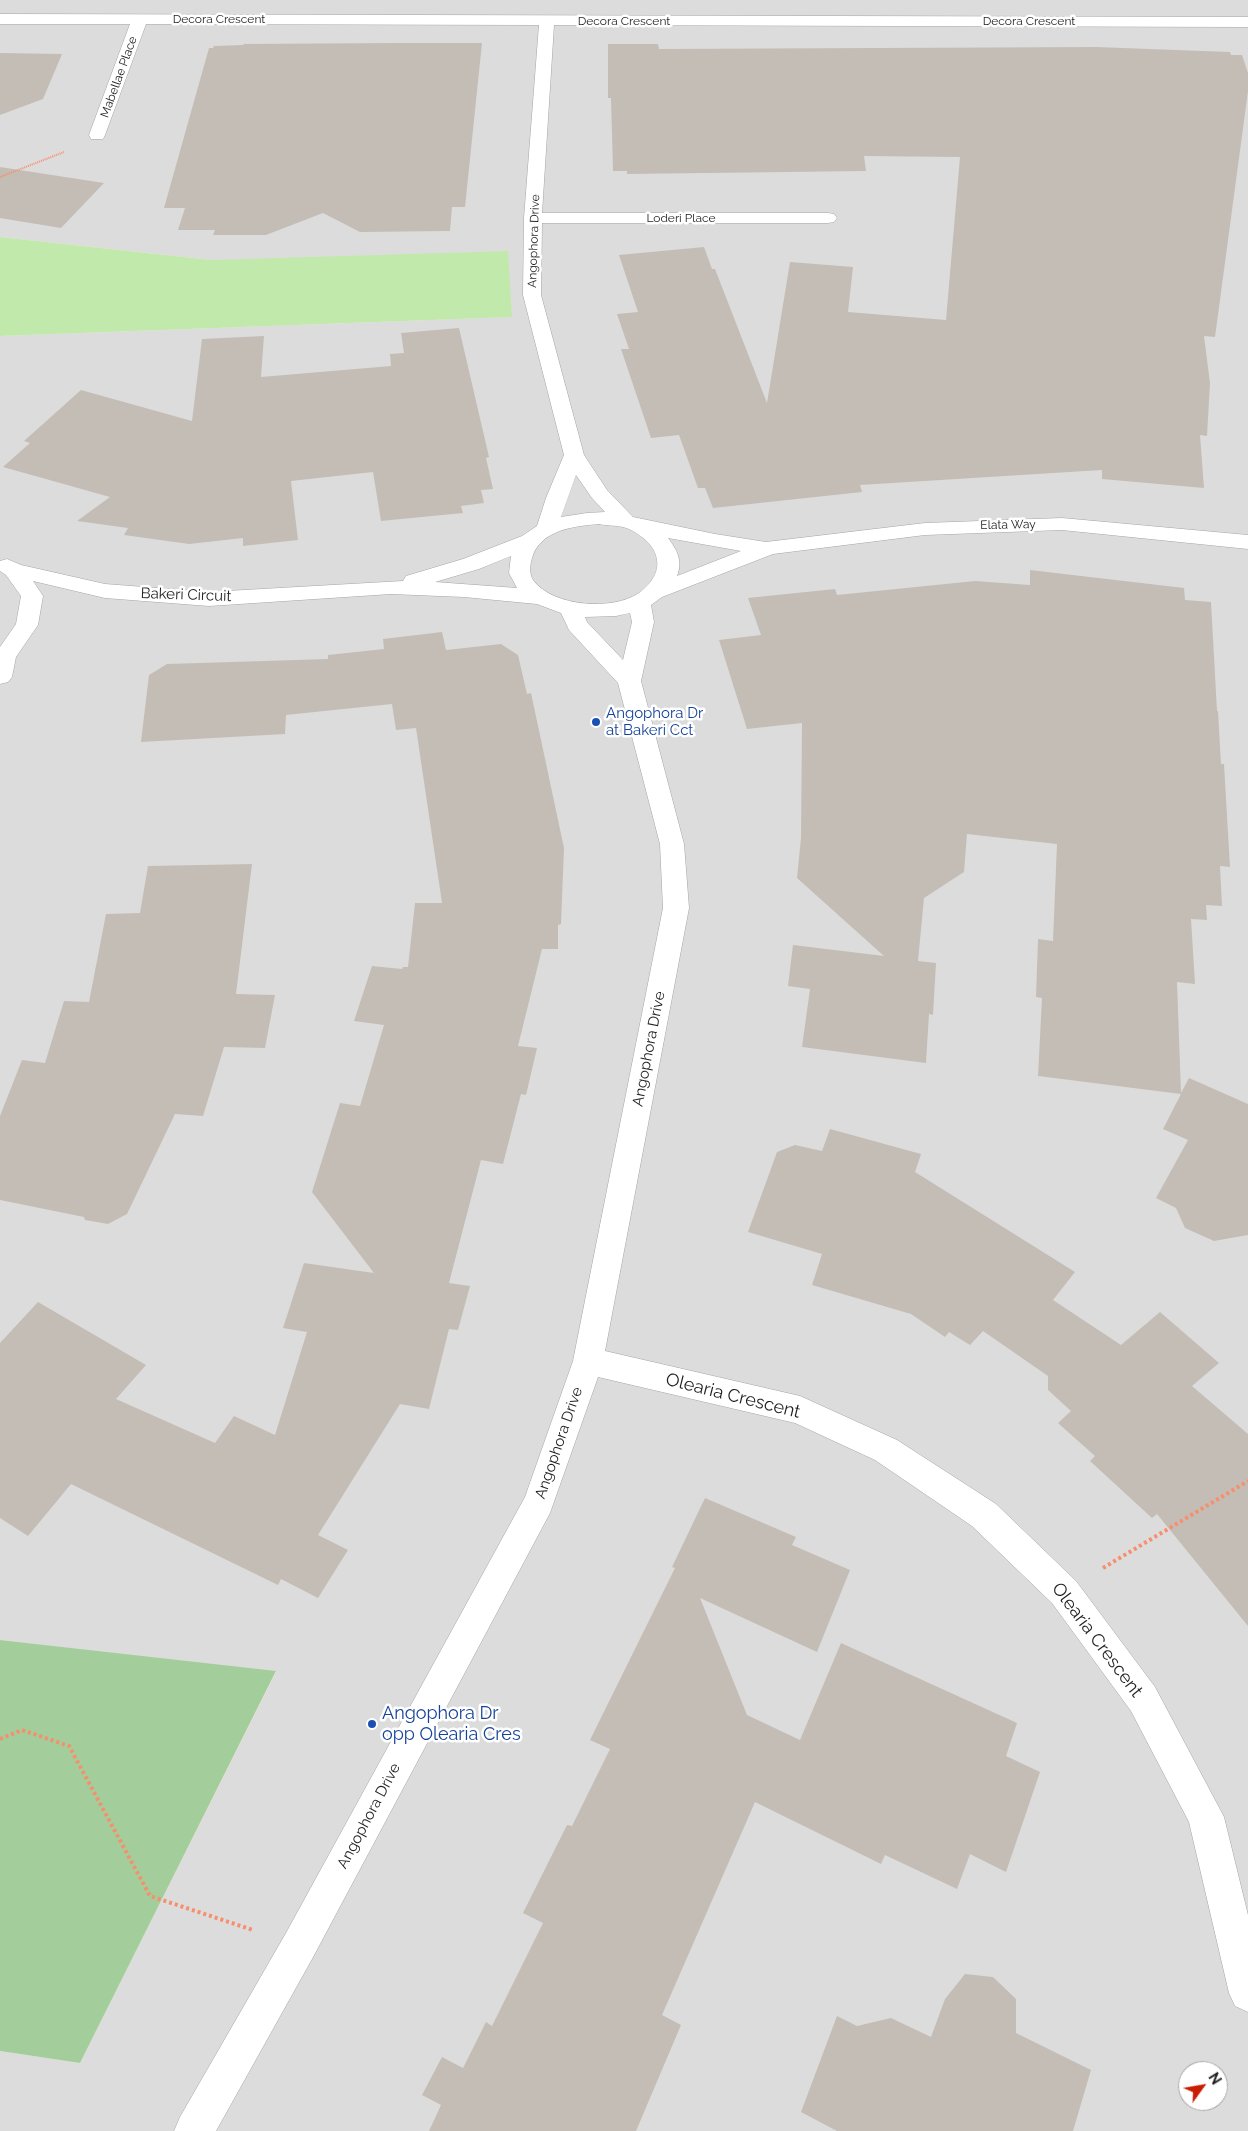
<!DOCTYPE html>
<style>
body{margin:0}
#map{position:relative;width:1248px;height:2131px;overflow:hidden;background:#efede5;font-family:Raleway,sans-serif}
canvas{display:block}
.north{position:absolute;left:1178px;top:2061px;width:50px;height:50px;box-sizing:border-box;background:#fff;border:1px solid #a5a5a5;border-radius:50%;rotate:58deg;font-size:14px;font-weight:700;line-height:20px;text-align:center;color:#1f1f1f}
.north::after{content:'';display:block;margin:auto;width:18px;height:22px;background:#ca1e04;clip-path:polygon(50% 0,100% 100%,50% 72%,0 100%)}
</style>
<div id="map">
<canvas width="1248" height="2131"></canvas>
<div class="north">N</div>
</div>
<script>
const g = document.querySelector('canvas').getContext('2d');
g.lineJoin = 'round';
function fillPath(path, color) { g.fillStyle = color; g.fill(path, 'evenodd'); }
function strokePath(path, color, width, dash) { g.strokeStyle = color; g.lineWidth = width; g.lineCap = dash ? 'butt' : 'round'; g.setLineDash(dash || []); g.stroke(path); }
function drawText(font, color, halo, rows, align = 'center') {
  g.font = font + ' Raleway,sans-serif'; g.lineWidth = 5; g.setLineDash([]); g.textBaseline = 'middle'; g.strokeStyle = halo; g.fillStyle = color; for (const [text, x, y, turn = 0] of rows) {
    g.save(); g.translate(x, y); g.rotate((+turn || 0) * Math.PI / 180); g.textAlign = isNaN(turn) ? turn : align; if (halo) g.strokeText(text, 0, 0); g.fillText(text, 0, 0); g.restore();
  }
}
fillPath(new Path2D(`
 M0,0H1248V2131H0V2051L80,2063L276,1672L0,1640V336L511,317L211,260L0,237ZM1188,2071H1218V2101H1188Z`), '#dddcdc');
fillPath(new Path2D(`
 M0,237L211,260L508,251L512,317L0,336Z`), '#c2e9ac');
fillPath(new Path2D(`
 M0,1640L276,1671L80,2063L0,2051Z`), '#a3ce9b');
fillPath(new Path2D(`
 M398,43H482L465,207H452L450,231L360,232L323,213L266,235H213L215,230H178L185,208H164L209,48H213L214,46L243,45L244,44Z
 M608,44H658L659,49L1096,47L1230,52L1231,55H1242L1248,73V91L1215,337L1204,336L1210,383L1207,436L1200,435L1204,488L1102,479V470L860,485L862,492L713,508L705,488H698L679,435L651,438L621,349H629L617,314L638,312L619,255L704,247L712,269H715L767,403L790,262L853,267L848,312L946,320L960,157L864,156L866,171L627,174V171H613L611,98H608Z
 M0,53L62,54L43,99L0,115Z
 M0,167L104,183L61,228L0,218Z
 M459,328L489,457L486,458L493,489L481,490L484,503L461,506L463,513L381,521L373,472L291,481L298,540L243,546V538L189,544L124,535L128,528L77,521L110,497L3,467L30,443L24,441L81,390L192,421L202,339L264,336L261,377L391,366L390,354L404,353L401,333Z
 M1030,570L1184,588L1185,600L1211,602L1217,711H1218L1221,764H1224L1230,867L1220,866L1222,906L1206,905L1207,920L1191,919L1195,984L1177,982L1181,1093L1189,1078L1248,1104V1235L1214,1241L1185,1228L1176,1208L1156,1198L1188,1140L1163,1129L1181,1094L1038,1076L1042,998L1036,997L1038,939L1053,941L1057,844L967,834L964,872L924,898L918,961L936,963L933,1015L929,1014L926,1063L802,1047L810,989L788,986L793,945L884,956L797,878L801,838L802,723L747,729L719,640L761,635L748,598L835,589L837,595L975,581L1030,585Z
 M442,632L446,650L501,644L518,655L527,694L531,693L564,848L561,924L558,925V949H542L518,1046L537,1048L526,1095L521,1094L503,1164L481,1160L449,1283L470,1286L458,1330L449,1329L429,1409L400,1404L318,1535L348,1550L318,1598L281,1579L278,1585L71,1484L28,1536L0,1518V1343L38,1302L146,1365L116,1399L215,1443L234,1416L275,1435L307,1332L283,1328L304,1263L374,1273L312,1192L340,1103L360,1106L384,1025L354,1021L372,966L402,969L403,967H408L415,903H442L416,728L396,730L392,704L286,715L285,734L141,742L149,675L167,664L328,659V655L384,649L383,639Z
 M252,864L236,994L275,995L265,1048L224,1047L203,1116L175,1114L127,1214L108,1224L85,1220L84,1217L0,1200V1116L22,1060L45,1063L64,1001L89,1002L106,914L140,913L148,866Z
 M830,1129L921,1154L915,1172L1075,1272L1053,1300L1121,1345L1160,1312L1219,1363L1192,1386L1248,1434V1626L1157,1514L1152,1518L1090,1461L1095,1456L1058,1423L1071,1411L1048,1390V1376L983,1331L970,1345L949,1332L945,1337L911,1314L812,1285L822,1254L748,1232L777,1152L795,1145L822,1151Z
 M705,1498L796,1537L792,1545L850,1570L817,1652L700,1598L747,1715L800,1740L841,1643L1017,1723L1006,1756L1040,1772L1006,1872L970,1854L957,1889L885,1855L881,1864L755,1802L662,2015L681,2025L636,2131H429L441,2105L422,2095L442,2057L463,2068L486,2022L492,2026L543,1923L523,1913L567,1825L572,1826L610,1749L590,1740L675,1568L672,1567Z
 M965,1974L993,1977L1016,1999V2033L1091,2070L1073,2131H837L801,2112L837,2016L857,2026L891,2018L931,2037L945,1999Z`), '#c4bdb5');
const minor = new Path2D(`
 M0,14L1248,17V27L554,25L542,213H828L834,214L837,218L834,222L828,223H542L541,295L584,455L607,490L633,517L715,534L766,542L925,523L1062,518L1248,535V549L1062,530L925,535L773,554L662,597L651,605L654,622L641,681L684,844L689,908L605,1351L800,1396L897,1440L996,1504L1076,1581L1155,1687L1224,1817L1248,1915V2012L1235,2006L1229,1993L1189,1822L1131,1711L1052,1603L972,1526L875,1460L795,1423L598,1377L550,1513L312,1959L216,2131H174L180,2117L286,1933L525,1497L573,1361L663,908L660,844L618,683L569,630L561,613L537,604L464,597L391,594L209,606L105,598L33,581L43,596L38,625L16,657L12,677L8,682L0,684V647L16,624L21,596L6,575L0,571V561L7,559L21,565L105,584L209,592L403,581L406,576L463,559L522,536L537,526L546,498L564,455L523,295L524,218L539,25L146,24L105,135L103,139H91L89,135L130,24H0ZM576,475L592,498L605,512L587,513L561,517ZM599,524C609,526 620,525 629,529C660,544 669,571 639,593C613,611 553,607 533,580C529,574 530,564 532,558C540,530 574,526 599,524ZM668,538L741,551L677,576C683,561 677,550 668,538ZM511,556L509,573L517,588L435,582L479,569ZM630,613L632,622L623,660L587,622L585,617L616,616Z`);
strokePath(minor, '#a6a6a6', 1);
strokePath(new Path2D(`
 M0,177L64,152`), '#f78e6e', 2, [1, 1]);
strokePath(new Path2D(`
 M1103,1568L1248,1481
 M0,1739L22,1730L69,1746L150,1896L253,1930`), '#f78e6e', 4, [3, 3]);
fillPath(minor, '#fff');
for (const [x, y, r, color] of [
 [596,722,5,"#1a4fb4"],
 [372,1724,5,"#1a4fb4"]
]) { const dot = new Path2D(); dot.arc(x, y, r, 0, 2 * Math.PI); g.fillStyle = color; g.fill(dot); strokePath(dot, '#fff', 2); }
drawText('12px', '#1f1f1f', '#fff', [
 ["Decora Crescent",219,19],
 ["Decora Crescent",624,21],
 ["Decora Crescent",1029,21],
 ["Mabellae Place",119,77,-70],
 ["Loderi Place",681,218],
 ["Angophora Drive",534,241,-88],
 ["Elata Way",1008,525,-1]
]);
drawText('15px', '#1f1f1f', '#fff', [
 ["Bakeri Circuit",186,595,2],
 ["Angophora Drive",649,1049,-79],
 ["Angophora Drive",559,1443,-71],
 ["Angophora Drive",369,1816,-62]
]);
drawText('15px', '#164399', '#fff', [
 ["Angophora Dr",606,713],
 ["at Bakeri Cct",606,730]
], 'left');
drawText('18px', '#1f1f1f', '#fff', [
 ["Olearia Crescent",733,1396,14],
 ["Olearia Crescent",1097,1640,53]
]);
drawText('18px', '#164399', '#fff', [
 ["Angophora Dr",382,1714],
 ["opp Olearia Cres",382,1735]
], 'left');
</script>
